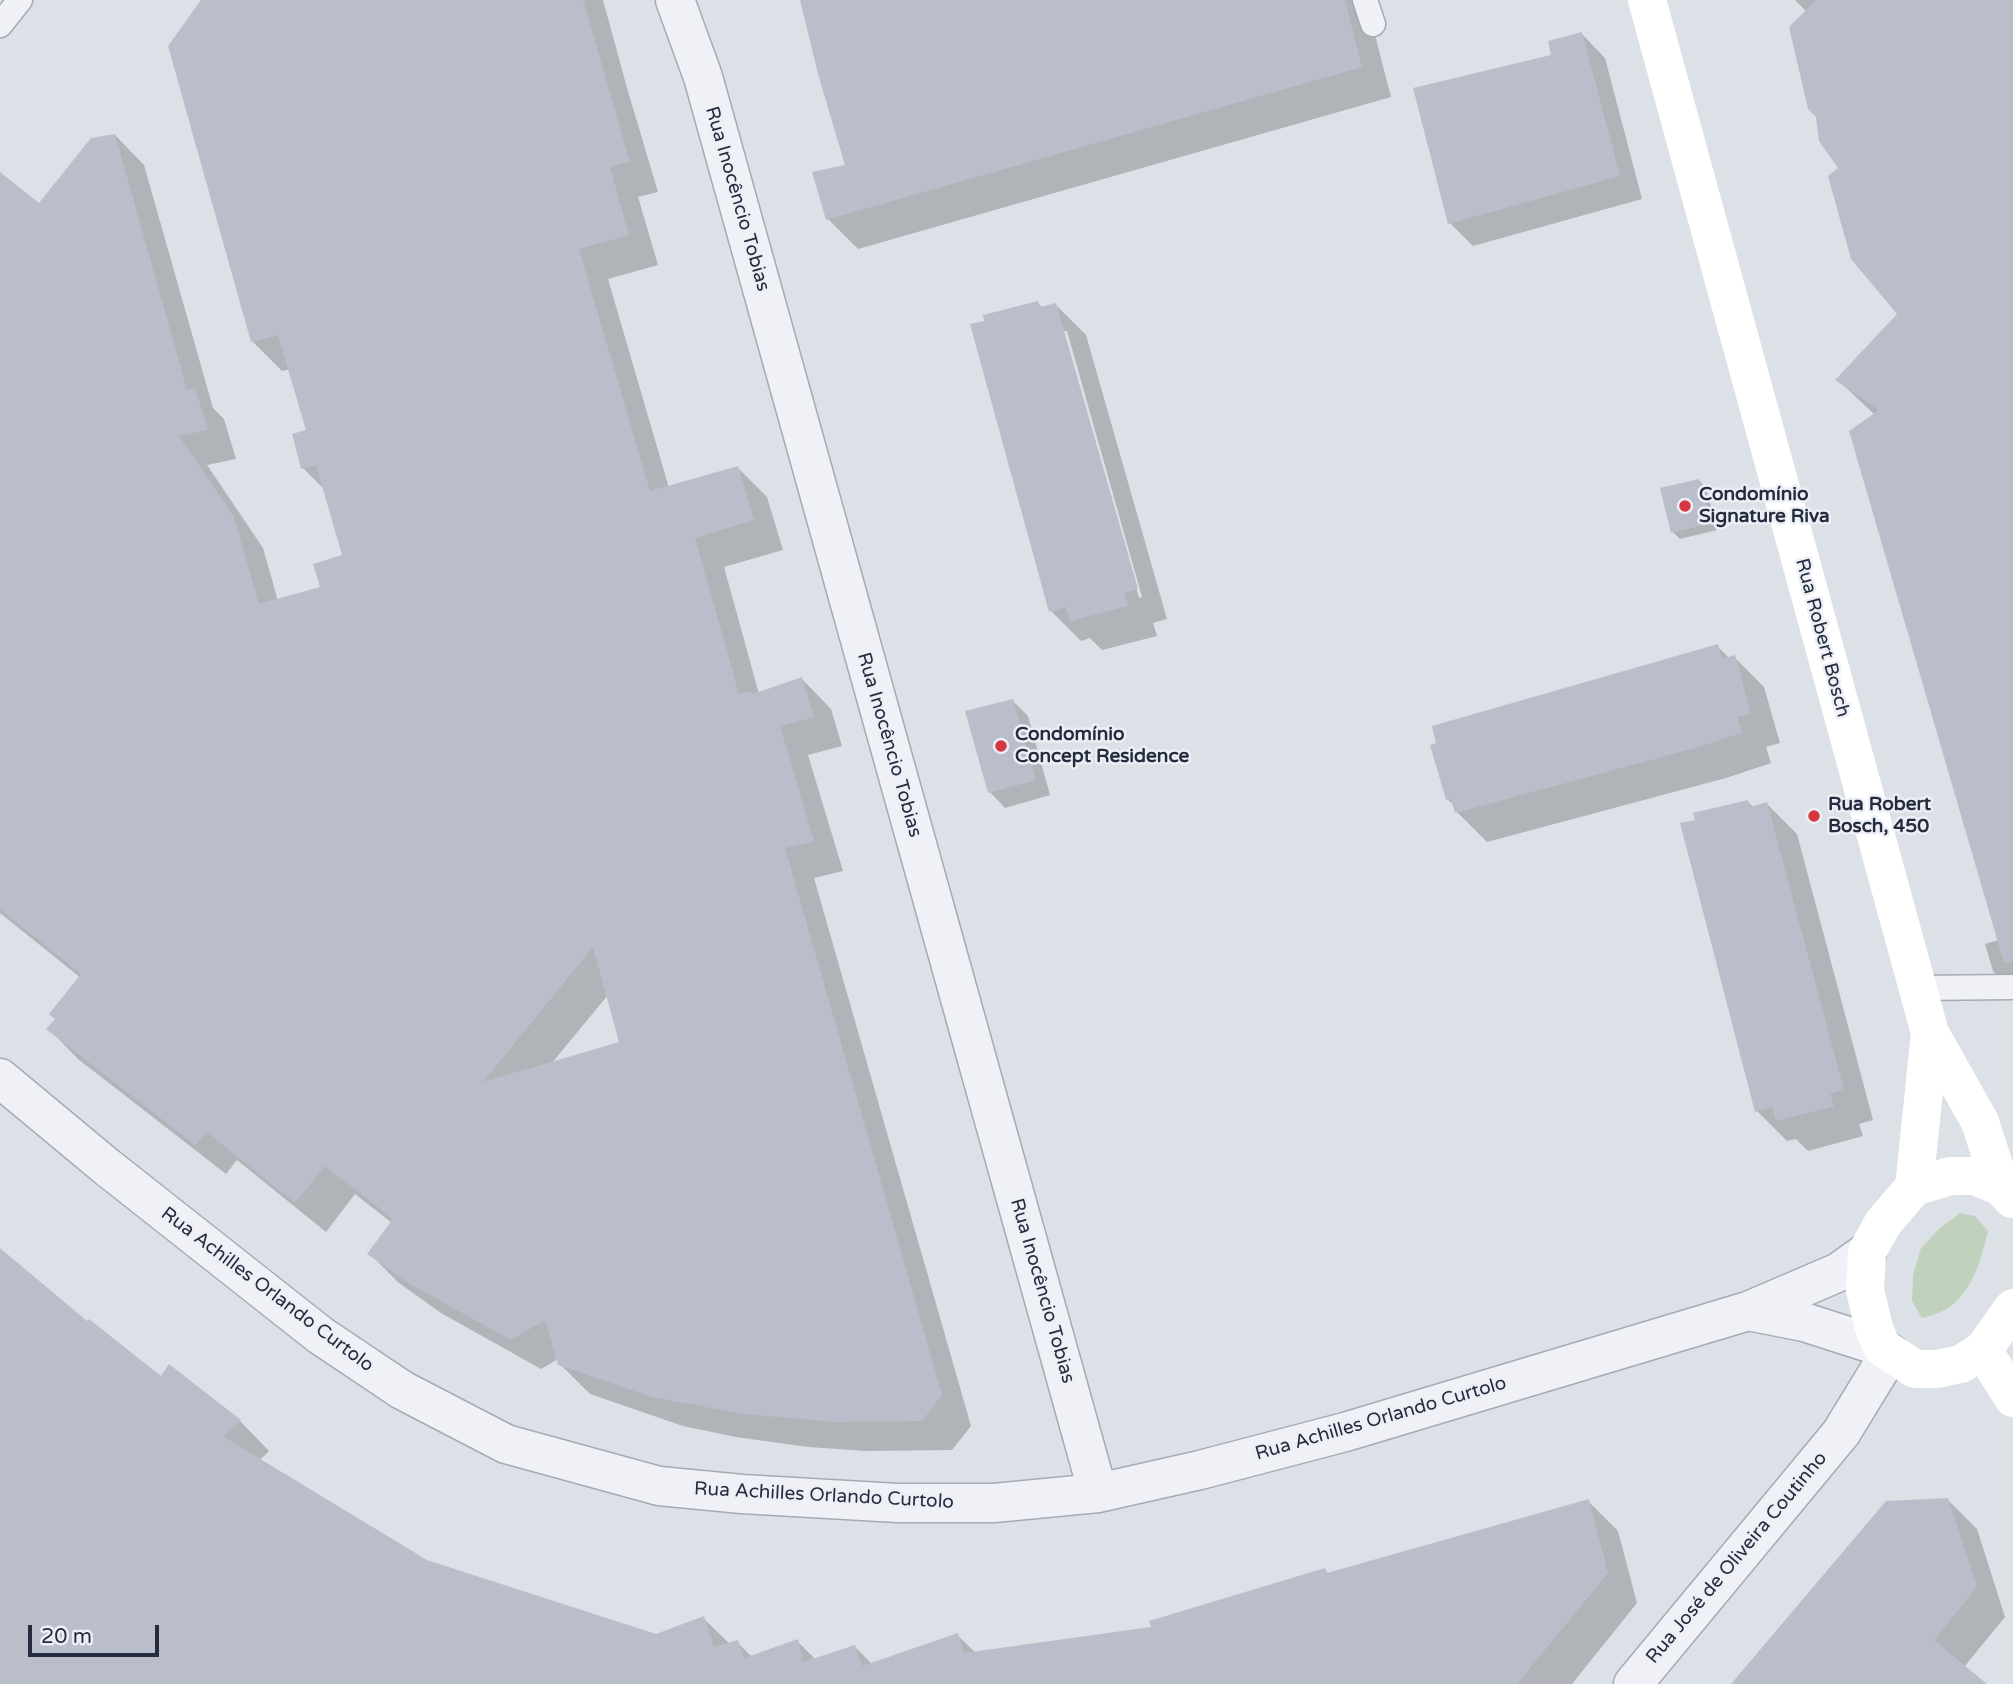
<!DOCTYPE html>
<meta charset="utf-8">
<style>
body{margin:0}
#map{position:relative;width:2013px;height:1684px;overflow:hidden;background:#dce0e7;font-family:"Varela Round",sans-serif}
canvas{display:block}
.scale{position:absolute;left:28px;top:1625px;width:131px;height:32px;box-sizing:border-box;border:4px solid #252c3f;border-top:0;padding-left:9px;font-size:21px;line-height:24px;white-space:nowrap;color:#252c3f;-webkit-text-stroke:5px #eceff5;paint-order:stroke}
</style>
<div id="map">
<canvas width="2013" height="1684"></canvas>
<div class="scale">20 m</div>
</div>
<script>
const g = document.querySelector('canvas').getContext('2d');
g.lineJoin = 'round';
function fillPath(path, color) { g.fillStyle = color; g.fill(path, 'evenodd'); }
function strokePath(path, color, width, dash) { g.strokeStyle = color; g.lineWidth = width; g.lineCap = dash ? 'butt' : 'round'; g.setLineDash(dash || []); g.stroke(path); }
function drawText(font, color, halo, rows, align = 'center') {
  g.font = font + ' "Varela Round",sans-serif'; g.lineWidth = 5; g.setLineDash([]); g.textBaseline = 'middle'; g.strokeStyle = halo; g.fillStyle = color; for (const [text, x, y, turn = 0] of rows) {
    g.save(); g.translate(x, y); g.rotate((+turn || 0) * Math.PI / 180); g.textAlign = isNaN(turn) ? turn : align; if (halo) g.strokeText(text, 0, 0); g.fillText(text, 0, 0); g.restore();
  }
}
fillPath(new Path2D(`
 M1960,1213L1975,1216L1988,1231C1978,1272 1967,1309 1922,1318L1912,1301L1913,1275L1921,1248L1939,1229Z`), '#c0d2bd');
fillPath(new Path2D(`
 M203,0H603L627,88L658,192L638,197L658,265L608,279L669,488L738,468L767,497L783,550L724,567L759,694L802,679L831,709L842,746L808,755L843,871L814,878L971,1426L952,1450L867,1451L808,1447L736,1437L683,1426L590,1394L560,1364L558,1359L541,1369L441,1313L399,1283L369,1253L392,1223L355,1194L326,1232L237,1160L226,1174L78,1059L49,1029L81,978L0,913V175L39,205L115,135L144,165L213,408L224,419L236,459L207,465L263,548L278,601L322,588L344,556L326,491L303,468L308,431L290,369L282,371L253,342ZM608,995L621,1044L551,1064Z
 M801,0H1360L1368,8L1391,97L858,249L828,219L848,166Z
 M1795,0H2013V991L1993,971L1985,944L2002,939L1875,415L1838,380L1899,314L1840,168L1807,12Z
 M1582,34L1605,58L1642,199L1473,246L1450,223L1553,56Z
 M1037,303L1043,308L1056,305L1086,335L1167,619L1153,623L1157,636L1102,650L1090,638L1081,641L1051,611ZM1063,331H1067L1142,597L1139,598Z
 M1699,480L1706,488L1717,530L1680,539L1673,532Z
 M1717,646L1729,658L1734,657L1764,687L1780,743L1766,747L1771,763L1726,778L1487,842L1457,812L1455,806L1447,799Z
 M1013,701L1028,716L1050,795L1005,808L990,792Z
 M1748,802L1754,808L1767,804L1797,834L1873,1120L1859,1124L1863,1136L1808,1151L1796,1139L1787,1141L1757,1111L1697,821Z
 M0,1251L87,1323L161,1379L170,1366L240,1421L269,1451L260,1460L427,1561L656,1636L703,1618L730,1644L737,1642L752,1657L797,1641L815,1659L855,1647L872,1664L957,1635L976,1653L1154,1629L1325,1570L1329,1574L1588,1501L1618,1531L1637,1603L1572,1684H0Z
 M1948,1500L1977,1529L2005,1617L1964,1667L1985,1684H1734Z`), '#0003');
fillPath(new Path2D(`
 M201,0H583L630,162L610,167L629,235L579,249L650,491L738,466L754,520L695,538L739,694L750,691L753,694L802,677L814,717L780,726L814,841L785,848L942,1395L922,1421L836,1422L743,1414L652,1397L558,1365L545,1320L511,1340L410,1284L367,1254L393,1219L325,1166L295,1203L207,1132L195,1145L46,1029L55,1019L49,1014L81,974L0,909V172L39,203L91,138L115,134L187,390L195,388L208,430L179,436L234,517L259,604L320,587L313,564L342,555L316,465L301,469L292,434L306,430L278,335L251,342L168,46ZM593,947L619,1042L483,1082Z
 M800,0H1345L1362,67L826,220L812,172L845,165L818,74Z
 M1816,0H2013V962L2004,963L1849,431L1879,410L1835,380L1897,314L1851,259L1828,176L1838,168L1819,141L1816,117L1808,109L1789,27Z
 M1582,32L1620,176L1448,224L1413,88L1551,55L1548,41Z
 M1038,301L1040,307L1056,303L1138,589L1124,593L1128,606L1070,621L1066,607L1049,612L970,324L984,321L983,315Z
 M1699,479L1711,523L1671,533L1660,488Z
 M1718,644L1722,659L1735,655L1751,713L1737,717L1742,733L1695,748L1455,813L1451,799L1446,800L1430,745L1436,743L1432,726Z
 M1013,699L1036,780L988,793L965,711Z
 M1748,800L1750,807L1767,802L1844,1090L1830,1094L1834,1106L1776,1121L1772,1107L1755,1112L1680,823L1695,820L1693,813Z
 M0,1248L87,1321L89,1319L161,1376L169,1364L241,1420L224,1437L427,1560L656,1634L704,1616L714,1647L738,1640L744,1658L798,1639L803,1662L855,1645L862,1666L958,1633L964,1653L1151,1627L1149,1621L1325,1568L1327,1573L1589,1499L1608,1573L1517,1684H0Z
 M1948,1498L1977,1587L1934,1640L1987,1684H1731L1886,1501Z`), '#b9beca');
const lane = new Path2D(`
 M1365,0L1373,24
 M0,25L20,0
 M1918,988L2013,987`);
const street = new Path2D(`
 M675,0L703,77L1098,1493
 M0,1078L107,1167L320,1335L402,1390L506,1444L659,1486L742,1494L898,1503H994L1098,1493L1200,1470L1345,1432L1748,1311L1839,1272L1867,1252
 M1748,1311L1804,1322L1882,1347
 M1633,1684L1841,1433L1890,1353`);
strokePath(lane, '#a5aab5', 27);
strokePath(street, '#a5aab5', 41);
strokePath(lane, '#eff1f6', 24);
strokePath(street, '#eff1f6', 38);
strokePath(new Path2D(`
 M1647,0L1930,1033L1980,1122L2001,1187
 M1914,1187L1930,1033
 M2012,1199L2001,1187L1975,1176H1950L1914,1187L1883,1223L1867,1252L1865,1290L1874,1328L1882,1347L1915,1369H1937L1961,1364L1983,1350L2013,1308
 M1983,1350L2013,1398`), '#fff', 38);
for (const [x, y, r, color] of [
 [1685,506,7,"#d63841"],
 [1001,746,7,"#d63841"],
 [1814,816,7,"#d63841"]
]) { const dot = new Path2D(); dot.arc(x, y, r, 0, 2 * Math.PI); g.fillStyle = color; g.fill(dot); strokePath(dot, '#eceff5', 2.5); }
drawText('19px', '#252c3f', '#eceff5', [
 ["Rua Inocêncio Tobias",737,199,74],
 ["Rua Robert Bosch",1822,638,75],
 ["Rua Inocêncio Tobias",889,745,74],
 ["Rua Achilles Orlando Curtolo",267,1290,37],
 ["Rua Inocêncio Tobias",1042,1291,74],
 ["Rua Achilles Orlando Curtolo",1381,1419,-16],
 ["Rua Achilles Orlando Curtolo",824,1496,3],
 ["Rua José de Oliveira Coutinho",1737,1558,-50]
]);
drawText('bold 19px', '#252c3f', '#eceff5', [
 ["Condomínio",1699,495],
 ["Signature Riva",1699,517],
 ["Condomínio",1015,735],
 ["Concept Residence",1015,757],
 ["Rua Robert",1828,805],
 ["Bosch, 450",1828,827]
], 'left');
</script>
